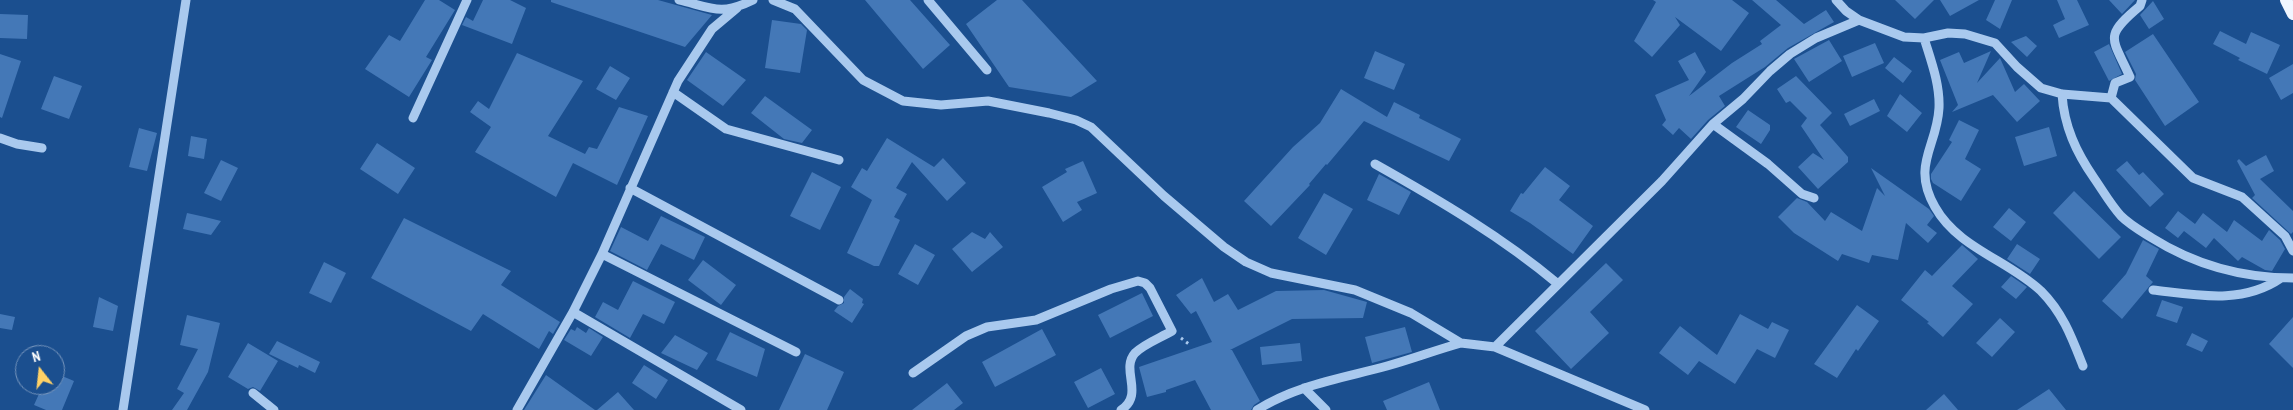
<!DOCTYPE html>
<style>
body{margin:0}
#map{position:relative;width:2293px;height:410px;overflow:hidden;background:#1b4f8f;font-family:"PT Sans Narrow",sans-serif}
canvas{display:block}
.north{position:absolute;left:15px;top:345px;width:50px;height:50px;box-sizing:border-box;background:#1b4f8f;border:1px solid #7695bc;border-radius:50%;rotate:344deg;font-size:14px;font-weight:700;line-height:20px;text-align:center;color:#fff}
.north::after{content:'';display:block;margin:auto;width:18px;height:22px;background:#ffd166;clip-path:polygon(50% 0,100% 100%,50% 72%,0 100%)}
</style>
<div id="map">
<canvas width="2293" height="410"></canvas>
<div class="north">N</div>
</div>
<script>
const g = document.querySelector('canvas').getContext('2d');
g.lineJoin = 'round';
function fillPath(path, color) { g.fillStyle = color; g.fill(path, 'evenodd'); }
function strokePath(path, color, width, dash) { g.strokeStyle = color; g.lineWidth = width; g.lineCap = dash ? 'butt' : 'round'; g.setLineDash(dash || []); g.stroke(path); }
fillPath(new Path2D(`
 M425,0H439L455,10L426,57L432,60L409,97L365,69L389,35L400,41Z
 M483,0H510L526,8L512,44L462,25L466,17L473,21Z
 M551,0H658L712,15L685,47L551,2Z
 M865,0H910L950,45L923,69Z
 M997,0H1022L1097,81L1071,97L1009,87L966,24Z
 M1653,0H1732L1749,13L1721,51L1675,17L1680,25L1652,57L1634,41L1656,2Z
 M1752,0H1776L1804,24L1826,10L1834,22L1788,48L1765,67L1719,96L1725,106L1708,120L1691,139L1679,128L1673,135L1662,125L1666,120L1655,95L1689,80L1678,61L1695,52L1706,72L1689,96L1732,63L1762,44L1760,41L1781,25Z
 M1895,0H1934L1915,19Z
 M1940,0H1979L1950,16Z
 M1995,0H2012L2000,29L1986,20Z
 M2057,0H2077L2089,25L2059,38L2053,25L2065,19Z
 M2109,0H2135L2122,14Z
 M2153,1L2164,19L2149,29L2140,15Z
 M0,14L28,15L27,39L0,38Z
 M772,20L801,24L807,30L800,73L765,68Z
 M2220,31L2246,44L2251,32L2280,45L2267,74L2238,60L2240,58L2213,44Z
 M2153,34L2199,102L2165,126L2135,80L2136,74L2125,52Z
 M2026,36L2037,46L2027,57L2011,42Z
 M1829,40L1842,61L1809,82L1794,59Z
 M1875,43L1884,63L1852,77L1843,56Z
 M2109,44L2122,74L2109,81L2094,52Z
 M1375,51L1405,64L1394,90L1364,78Z
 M1991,51L1977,83L2000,58L2015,92L2024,84L2040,101L2017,122L1993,95L1952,112L1958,105L1940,60L1959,52L1964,63Z
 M706,52L746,80L723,106L687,80Z
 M517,53L583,81L548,136L585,154L589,147L597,149L619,107L648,116L617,185L573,163L556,197L475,152L491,127L470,112L478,101L489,109Z
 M0,54L21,61L2,118L0,117Z
 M1894,57L1912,71L1903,83L1885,68Z
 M2293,64V93L2281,100L2269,78Z
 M610,66L630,78L616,100L596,89Z
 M54,76L82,86L69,119L41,109Z
 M1796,76L1832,113L1820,125L1848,157V162L1818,189L1798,167L1813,153L1824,160L1801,126L1807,118L1790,101L1786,103L1777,89Z
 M1341,89L1387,117L1394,102L1420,115L1419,118L1461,139L1449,161L1364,121L1327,165L1326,164L1309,184L1310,185L1271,226L1244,201L1293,147L1320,123Z
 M1900,94L1922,113L1907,132L1887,116Z
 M765,96L812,130L802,143L784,139L751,113Z
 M1874,99L1880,111L1850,126L1844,114Z
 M1748,110L1770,125V130L1761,144L1736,127Z
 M1959,120L1979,130L1965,159L1981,169L1961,201L1933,183L1931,179V174L1952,142L1949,140Z
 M2049,127L2057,156L2024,166L2015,137Z
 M139,128L157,133L147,171L129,167Z
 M191,136L207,139L204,159L188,156Z
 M887,138L934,167L943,158L966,183L947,201L912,162L896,188L907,194L894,217L900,220L879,266H874L847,253L872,200L851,187L862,168L867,171Z
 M377,143L415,168L398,194L360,169Z
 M2266,155L2274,171L2260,179L2293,211V232L2291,234L2252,198L2255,195L2237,161L2239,159L2246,166Z
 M221,160L238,168L221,201L204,193Z
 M1083,161L1097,193L1077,202L1082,210L1063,222L1042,187L1067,172L1065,169Z
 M2127,161L2139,175L2143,172L2164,194L2150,207L2116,170Z
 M1545,167L1570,186L1559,200L1593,226L1573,254L1530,223L1510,211L1521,193L1523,194Z
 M1871,168L1929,209L1934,216L1927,225L1937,233L1928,243L1906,223L1898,260L1872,255L1869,263L1842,254L1838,261L1794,233L1778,217L1797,198L1807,202L1825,221L1831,212L1862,231L1877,188L1885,196Z
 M812,172L841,187L820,230L790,216Z
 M1379,174L1411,192L1399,215L1367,200Z
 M2074,191L2121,237L2099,259L2053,213Z
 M1324,193L1353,209L1326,255L1298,238Z
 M2009,208L2026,222L2011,241L1993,227Z
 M2178,211L2195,224L2203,213L2227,232L2234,220L2262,241L2269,230L2280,240L2285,249L2272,271L2265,270L2242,257L2238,261L2214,238L2206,248L2184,231L2178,238L2165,228Z
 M187,213L205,217L221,221L211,235L183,229Z
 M661,216L705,237L694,260L661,244L647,270L610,251L621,227L648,241Z
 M404,218L511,271L501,285L560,322L553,334L549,331L539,349L483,314L471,331L371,278Z
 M972,232L985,239L990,232L1003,247L972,272L952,249Z
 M2143,240L2159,249L2146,276L2153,282L2122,319L2102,301L2126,274Z
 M915,244L935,255L918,285L898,274Z
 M2017,244L2040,259L2030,274L2007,259Z
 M1962,245L1978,259L1952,286L1973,304L1943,337L1927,323L1929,322L1901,300L1925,270L1932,276Z
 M703,260L736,285L721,305L688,280Z
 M324,262L346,273L331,303L309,293Z
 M1606,263L1623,280L1590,312L1609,333L1571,369L1535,331Z
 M2011,276L2027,287L2016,299L2001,287Z
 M1202,278L1214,302L1228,294L1238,310L1276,291L1324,290L1367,302L1363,318L1292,319L1230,350H1232L1260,401L1254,405L1251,410H1211L1195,380L1166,390V392L1147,397L1139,367L1212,342L1196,311L1191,314L1176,295Z
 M633,281L675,302L664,324L643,314L630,338L595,317L603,302L618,310Z
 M850,289L863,299L862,303L864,304L852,323L834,311L838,306L844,303V297Z
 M1142,293L1153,316L1110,338L1098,315Z
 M99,297L118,306L113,331L93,327Z
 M2162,300L2183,307L2177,323L2156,316Z
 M1857,305L1879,321L1858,351L1856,349L1837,378L1814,364Z
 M0,314L15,317L12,330L0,328Z
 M1740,314L1768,329L1772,322L1789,330L1775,358L1757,349L1735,384L1699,361L1688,375L1659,353L1680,326L1717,355Z
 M187,315L220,323L208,372L187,410H172L184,393L177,389L198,349L180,345Z
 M2293,317V368L2269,344Z
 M2000,318L2015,332L1992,357L1976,343Z
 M577,327L586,333L589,328L603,337L591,356L564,340L571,329L575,331Z
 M1405,327L1412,352L1372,363L1365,337Z
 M1042,329L1056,355L995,387L982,362Z
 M730,332L765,349L757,377L716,360Z
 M2192,333L2208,341L2202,352L2186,345Z
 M675,335L708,353L697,370L661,353Z
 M277,341L320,362L315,373L299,365L298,368L269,354Z
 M248,343L278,361L260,391L253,387L248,389L228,377Z
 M1300,343L1302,361L1262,365L1260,347Z
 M805,354L844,372L827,410H779Z
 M644,365L668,380L656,399L632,383Z
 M1101,368L1115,394L1088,408L1074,382Z
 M55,373L74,381L62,410H46L34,405L43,385H55Z
 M546,375L595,410H524Z
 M1429,382L1440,410H1387L1383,401Z
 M947,383L963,403L954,410H912Z
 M2049,389L2066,410H2017Z
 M618,392L634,410H597Z
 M1944,394L1958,410H1926Z`), '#4478b7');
strokePath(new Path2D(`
 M1181,338L1190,345`), '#a9c9ee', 3, [2.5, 4]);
strokePath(new Path2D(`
 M679,0C712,8 721,16 753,0
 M773,0L795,9L863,80L903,101L941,105L988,101L1049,113L1076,120L1091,127L1164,196L1224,247L1246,262L1271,273L1355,290L1411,313L1461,343C1436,350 1412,359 1387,366C1343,378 1296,385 1257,410
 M928,0L987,70
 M1836,0L1846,11L1859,20L1904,37L1924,38L1948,33L1965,34L1995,43L2017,67L2041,88L2062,94L2111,98L2193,178L2242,197L2285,236L2293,251
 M1924,38C1931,61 1940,84 1939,108C1937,147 1911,165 1935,207C1958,248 2008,260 2041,291C2063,313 2072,338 2083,366
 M673,92L726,129L839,160
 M2062,94C2064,126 2076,152 2094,178C2103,191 2111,205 2121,216C2130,225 2141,231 2152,238C2195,265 2243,278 2293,278
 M2111,98L2115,83L2130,77C2112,37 2103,37 2140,6L2142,0
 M413,118L467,0
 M1713,124L1768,164L1802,194L1814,198
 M0,138L17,144L42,148
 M1375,164C1439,200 1502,237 1558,284
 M630,188L839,300
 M602,254L796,352
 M2153,290C2196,295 2242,305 2281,278
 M573,312L741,410
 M1461,343L1495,347L1662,181L1713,124L1743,99L1770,71L1790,54L1816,38L1859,20
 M1495,347L1645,410
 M913,373L966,336L987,327L1036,320L1111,289L1138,281L1145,283L1150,288L1172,331C1160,338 1144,344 1135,353C1120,370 1145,394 1121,410
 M1304,388L1326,410
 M253,393L274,410
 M123,410L186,0
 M517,410L573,312L602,254L678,81L712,29L737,8`), '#a9c9ee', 9);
strokePath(new Path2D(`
 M2286,0L2293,14`), '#f0f6ff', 12);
</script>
